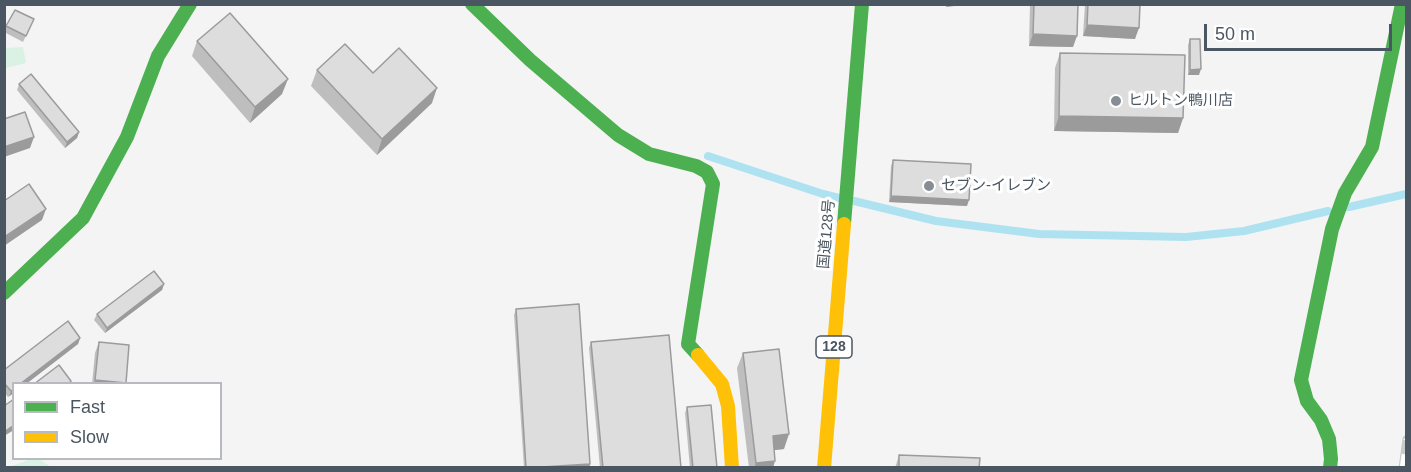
<!DOCTYPE html>
<meta charset="utf-8">
<style>
body{margin:0}
#map{position:relative;width:1411px;height:472px;overflow:hidden;background:#f4f4f4;font-family:Arial,sans-serif}
canvas{display:block}
.frame{position:absolute;inset:0;border:6px solid #4a5661;pointer-events:none}
.legend{position:absolute;left:12px;top:382px;width:210px;height:78px;box-sizing:border-box;background:#fff;border:2px solid #b7bbc0;margin:0;padding:8px 10px;list-style:none;font-size:18px;color:#4a5661}
.legend li{display:flex;align-items:center;gap:12px;height:30px}
.legend b{width:30px;border:2px solid #b7bbc0}
.scale{position:absolute;left:1204px;top:24px;width:188px;height:27px;box-sizing:border-box;border:3px solid #4a5661;border-top:0;padding-left:8px;font-size:18px;line-height:21px;white-space:nowrap;color:#4a5661;-webkit-text-stroke:4px #fff;paint-order:stroke}
</style>
<div id="map">
<canvas width="1411" height="472"></canvas>
<div class="frame"></div>
<ul class="legend">
<li><b style="height:8px;background:#4caf50"></b>Fast</li>
<li><b style="height:8px;background:#ffc107"></b>Slow</li>
</ul>
<div class="scale">50 m</div>
</div>
<script>
const g = document.querySelector('canvas').getContext('2d');
g.lineJoin = 'round';
function fillPath(path, color) { g.fillStyle = color; g.fill(path, 'evenodd'); }
function strokePath(path, color, width, dash) { g.strokeStyle = color; g.lineWidth = width; g.lineCap = dash ? 'butt' : 'round'; g.setLineDash(dash || []); g.stroke(path); }
function drawText(font, color, halo, rows, align = 'center') {
  g.font = font + ' Arial,"Noto Sans JP",sans-serif'; g.lineWidth = 6; g.setLineDash([]); g.textBaseline = 'middle'; g.strokeStyle = halo; g.fillStyle = color; for (const [text, x, y, turn = 0] of rows) {
    g.save(); g.translate(x, y); g.rotate((+turn || 0) * Math.PI / 180); g.textAlign = isNaN(turn) ? turn : align; if (halo) g.strokeText(text, 0, 0); g.fillText(text, 0, 0); g.restore();
  }
}
fillPath(new Path2D(`
 M23,47L26,63L5,68V48Z
 M31,459H39L51,467H9Z`), '#d9f2e3');
strokePath(new Path2D(`
 M708,156L823,194L839,198
 M854,201L936,221L1039,234L1186,237L1244,231L1328,211
 M1349,207L1406,194`), '#aee2f0', 8);
strokePath(new Path2D(`
 M472,4L530,60L618,135L649,154L696,166L707,172L713,184L688,344L698,355
 M844,224L862,4
 M4,293L83,218L127,137L158,56L190,4
 M1330,468L1331,459L1329,439L1321,420L1307,401L1301,380L1332,229L1345,193L1372,147L1402,4`), '#4caf50', 14);
strokePath(new Path2D(`
 M698,355L722,384L728,406L732,468
 M824,468L844,224`), '#ffc107', 14);
const rail = new Path2D(`
 M1402,468L1406,439`);
strokePath(rail, '#c9cacc', 7);
strokePath(rail, '#fff', 4.5, [14]);
fillPath(new Path2D(`
 M1030,4H1078L1073,47L1029,46Z
 M1085,4H1140L1135,39L1083,36Z
 M31,25L23,42L4,32L6,26Z
 M1190,39L1199,75H1188V45Z
 M197,41L282,94L250,123L192,56Z
 M1060,53L1183,118L1178,133L1054,131L1055,68Z
 M317,70L373,73L432,103L377,155L311,86Z
 M19,84L79,132L77,138L65,148L17,90Z
 M893,160L967,206L889,202L891,166Z
 M164,284L162,290L105,333L94,320L97,314Z
 M516,309L590,464L589,468H524L514,315Z
 M80,338L78,344L26,384H14L8,397L4,392V370Z
 M99,342L126,384H92L95,353Z
 M591,342L681,468H600L589,348Z
 M743,353L784,449L774,450L773,468H749L737,368Z
 M687,407L717,468H690L685,413Z
 M899,455L979,468H895Z`), '#bebebf');
fillPath(new Path2D(`
 M947,4H972L946,7Z
 M1087,25L1139,28L1135,39L1083,36Z
 M1033,34L1077,36L1073,47L1029,46Z
 M1201,69L1199,75H1188L1190,70Z
 M288,79L282,94L250,123L255,107Z
 M437,88L432,103L377,155L382,139Z
 M1059,116L1183,118L1178,133L1054,131Z
 M79,132L77,138L65,148L67,142Z
 M34,137L30,148L4,157V147Z
 M891,196L969,200L967,206L889,202Z
 M46,209L42,220L4,246V237Z
 M164,284L162,290L105,333L107,328Z
 M80,338L78,344L26,384H20Z
 M95,380L126,383L94,384Z
 M14,389V393L8,397L11,391Z
 M14,425V430L4,436V432Z
 M789,434L784,449L767,451L773,436Z
 M775,461L773,468H754L756,463Z
 M590,464L589,468H535Z`), '#9b9b9b');
const building = new Path2D(`
 M1034,4H1078L1077,36L1033,34Z
 M1088,4H1140L1139,28L1087,25Z
 M15,10L34,19L26,36L6,26Z
 M230,13L288,79L255,107L197,41Z
 M1190,39H1200L1201,69L1190,70Z
 M345,44L373,73L399,48L437,88L382,139L317,70Z
 M1060,53L1185,55L1183,118L1059,116Z
 M31,74L79,132L67,142L19,84Z
 M25,112L34,137L4,147V119Z
 M893,160L971,164L969,200L891,196Z
 M29,184L46,209L4,237V201Z
 M154,271L164,284L107,328L97,314Z
 M579,304L590,464L526,468L516,309Z
 M68,321L80,338L20,384H14V389L11,391L4,383V370Z
 M669,335L681,468H603L591,342Z
 M99,342L129,345L126,383L95,380Z
 M779,349L789,434L773,436L775,461L756,463L743,353Z
 M59,365L71,381L69,384H34Z
 M14,399V425L4,432V406Z
 M711,405L717,468H693L687,407Z
 M899,455L980,458L979,468H899Z`);
fillPath(building, '#ddddde');
strokePath(building, '#9b9b9b', 1.5);
for (const [x, y, r, color] of [
 [1116,101,6,"#868d94"],
 [929,186,6,"#868d94"]
]) { const dot = new Path2D(); dot.arc(x, y, r, 0, 2 * Math.PI); g.fillStyle = color; g.fill(dot); strokePath(dot, '#fff', 2); }
for (const [x, y, w] of [
 [834,347,36]
]) { const box = new Path2D(); box.roundRect(x - w / 2, y - 11, w, 22, 4.5); g.fillStyle = '#fff'; g.fill(box); strokePath(box, '#4a5661', 1.5); }
drawText('bold 14px', '#4a5661', null, [
 ["128",834,347]
]);
drawText('15px', '#4a5661', '#fff', [
 ["ヒルトン鴨川店",1128,101],
 ["セブン-イレブン",941,186]
], 'left');
drawText('15px', '#4a5661', '#fff', [
 ["国道128号",827,234,-85]
]);
</script>
